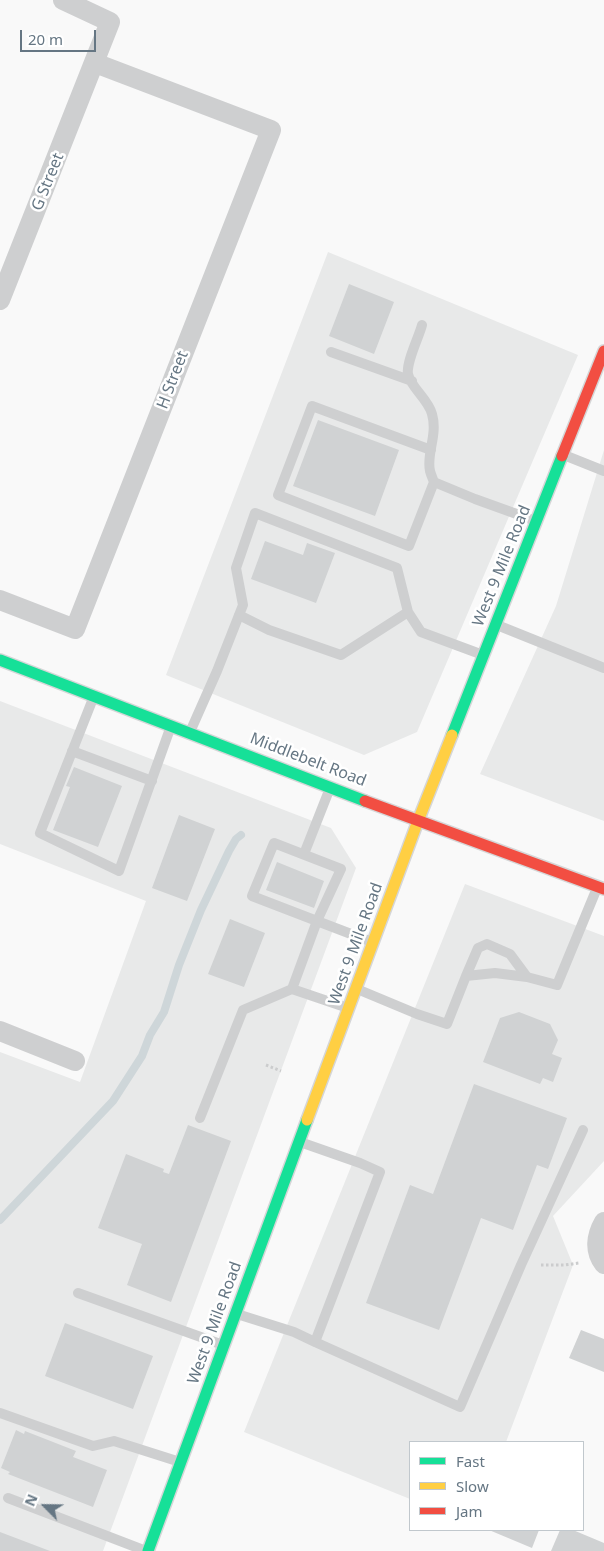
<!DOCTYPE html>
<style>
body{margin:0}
#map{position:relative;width:604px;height:1551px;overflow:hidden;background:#f9f9f9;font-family:"Noto Sans",sans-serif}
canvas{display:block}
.legend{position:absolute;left:409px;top:1441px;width:175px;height:90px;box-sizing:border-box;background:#fff;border:1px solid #c1c8cd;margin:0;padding:6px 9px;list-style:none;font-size:15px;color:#657683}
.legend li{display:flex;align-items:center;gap:10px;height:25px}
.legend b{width:25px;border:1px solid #c1c8cd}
.north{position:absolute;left:20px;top:1481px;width:50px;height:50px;-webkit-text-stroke:4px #fff;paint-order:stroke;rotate:293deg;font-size:14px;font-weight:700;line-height:20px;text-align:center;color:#657683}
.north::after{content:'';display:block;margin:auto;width:18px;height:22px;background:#657683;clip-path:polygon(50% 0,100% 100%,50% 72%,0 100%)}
.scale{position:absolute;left:20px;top:30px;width:76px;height:22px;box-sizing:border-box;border:2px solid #657683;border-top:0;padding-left:6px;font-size:15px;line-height:18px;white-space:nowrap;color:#657683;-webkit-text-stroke:4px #fff;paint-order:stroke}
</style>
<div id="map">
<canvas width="604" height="1551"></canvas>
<ul class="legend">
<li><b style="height:6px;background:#16e098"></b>Fast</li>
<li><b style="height:6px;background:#ffcf43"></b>Slow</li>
<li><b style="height:6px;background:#f24e42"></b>Jam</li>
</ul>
<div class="north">N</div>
<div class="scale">20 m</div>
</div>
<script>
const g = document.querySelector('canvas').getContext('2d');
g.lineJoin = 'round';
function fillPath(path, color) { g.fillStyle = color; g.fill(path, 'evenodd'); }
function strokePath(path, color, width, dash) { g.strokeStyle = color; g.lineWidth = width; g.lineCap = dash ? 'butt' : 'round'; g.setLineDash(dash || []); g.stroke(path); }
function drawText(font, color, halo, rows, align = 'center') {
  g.font = font + ' "Noto Sans",sans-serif'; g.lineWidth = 5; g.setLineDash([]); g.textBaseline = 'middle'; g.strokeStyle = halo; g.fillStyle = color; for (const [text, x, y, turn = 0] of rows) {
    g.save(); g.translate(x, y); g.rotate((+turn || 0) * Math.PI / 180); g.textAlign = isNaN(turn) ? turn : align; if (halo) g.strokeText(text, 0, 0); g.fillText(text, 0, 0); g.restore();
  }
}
fillPath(new Path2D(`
 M328,252L578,355L417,732L364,755L166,675Z
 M604,450V821L480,774L556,606Z
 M0,701L331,828L356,868L103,1551H0V1052L80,1082L146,901L0,844Z
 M465,884L604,936V1161L553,1216L573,1265L506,1442H410V1499L244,1432Z`), '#e8e9e9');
strokePath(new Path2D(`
 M0,1220L113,1101L142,1056L150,1035L164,1012L179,965L201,910L229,851L236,839L241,835`), '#ced6d9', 8);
fillPath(new Path2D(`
 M349,284L394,302L374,354L329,336Z
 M318,420L399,450L375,516L293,486Z
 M265,541L303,555L307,543L335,553L316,603L251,579Z
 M74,767L122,786L98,847L53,830L70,787L66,786Z
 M179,815L215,829L187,901L152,888Z
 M277,862L324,881L314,908L266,890Z
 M230,919L265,933L244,987L208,974Z
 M519,1012L550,1024L558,1040L552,1054L562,1058L553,1082L543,1078L540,1084L483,1062L500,1018Z
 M474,1084L567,1118L548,1169L537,1165L513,1230L481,1218L439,1330L366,1303L410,1185L433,1194Z
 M188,1125L231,1141L171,1302L127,1285L142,1244L98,1228L126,1154L164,1169L163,1172L169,1174Z
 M65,1323L153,1356L133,1409L45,1376Z
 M581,1330L604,1339V1372L569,1358Z
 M16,1430L24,1434L25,1431L76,1451L73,1457L107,1470L93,1507L8,1474L10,1472L1,1468Z
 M489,1530H539L532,1548Z
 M560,1530H573L604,1543V1551H551Z
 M0,1532L50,1551H0Z`), '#d0d2d3');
const fast = new Path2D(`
 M0,660L365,801
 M452,735L562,456
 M148,1551L307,1120`);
const slow = new Path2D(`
 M307,1120L418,821L452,735`);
const jam = new Path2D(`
 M562,456L604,351
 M365,801L604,889`);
strokePath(fast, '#d5d6d7', 14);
strokePath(slow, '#d5d6d7', 14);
strokePath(jam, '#d5d6d7', 14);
strokePath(new Path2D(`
 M266,1065L281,1071
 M541,1265H565L579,1263`), '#cbcccd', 3, [2.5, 2.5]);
strokePath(new Path2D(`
 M422,325C419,337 406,362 408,374C411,388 428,399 432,414C438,435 426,454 430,471C431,475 433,479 434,482L475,499L536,521
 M331,352L412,381
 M431,450L312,406L278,495L409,546L434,482
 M564,455L604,471
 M239,615L269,630L341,655L408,612
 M497,625L604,668
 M94,696L40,833L119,871L171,726
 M190,732L217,671L243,605L236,568L255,513L397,568L408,612L421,632L483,655
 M72,751L152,781
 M304,854L330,788
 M466,976L478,948L487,944L510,954L527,977
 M357,989L417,1014L447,1024L466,976L495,973L527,977L557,985L597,888
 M348,1008L292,989L317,921L252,896L274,843L341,869L317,921L372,942
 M200,1118L243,1010L292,989
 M78,1293L223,1345
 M237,1314L294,1332L315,1342L380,1172L360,1163L300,1142
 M315,1342L460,1407L521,1265L583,1130
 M0,1413L93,1446L114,1441L180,1462
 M8,1498L146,1551`), '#cecfd0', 10);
strokePath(new Path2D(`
 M0,300L110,22L63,0
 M0,600L75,629L271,130L95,63
 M0,1031L75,1061
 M604,1222C596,1236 594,1251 604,1264`), '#cecfd0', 20);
strokePath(fast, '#16e098', 11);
strokePath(slow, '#ffcf43', 11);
strokePath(jam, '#f24e42', 11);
drawText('16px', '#657683', '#fff', [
 ["G Street",48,182,-68],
 ["H Street",173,380,-69],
 ["West 9 Mile Road",502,566,-68],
 ["Middlebelt Road",308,760,21],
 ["West 9 Mile Road",356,944,-70],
 ["West 9 Mile Road",215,1323,-70]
]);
</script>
